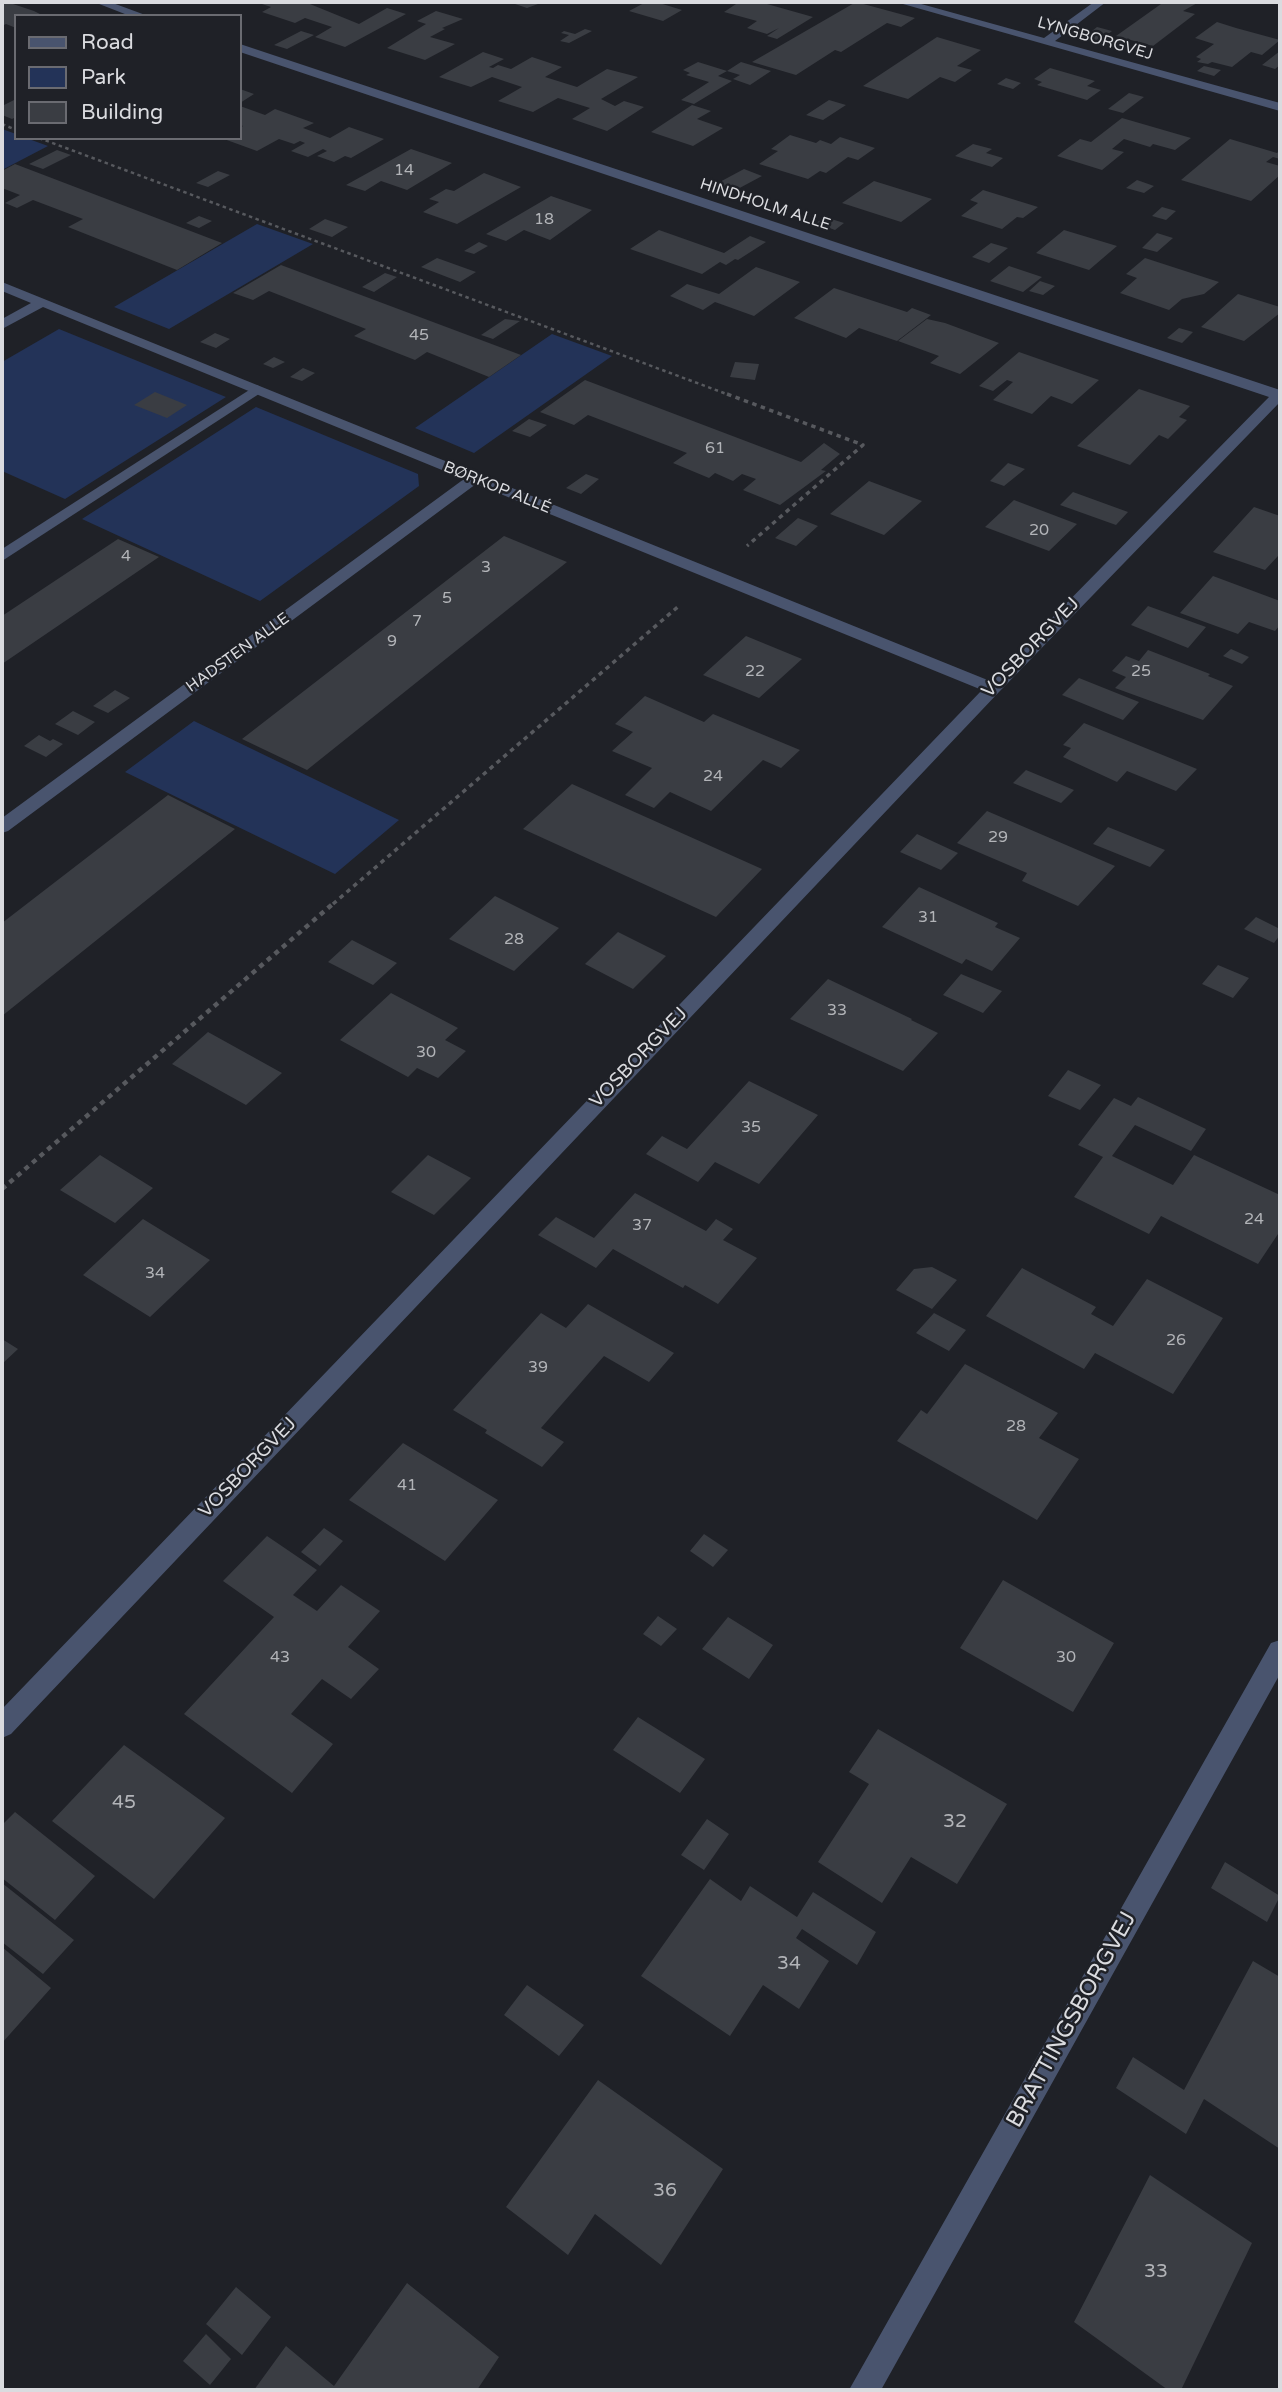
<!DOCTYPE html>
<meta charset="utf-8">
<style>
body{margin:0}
#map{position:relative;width:1282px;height:2392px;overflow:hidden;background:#1f2127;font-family:"Varela Round",sans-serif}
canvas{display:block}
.frame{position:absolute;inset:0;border:4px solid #dadbdf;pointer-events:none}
.legend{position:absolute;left:14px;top:14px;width:228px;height:126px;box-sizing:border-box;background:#1f2127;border:2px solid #6a6b71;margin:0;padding:9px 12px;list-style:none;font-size:21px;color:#dadbdf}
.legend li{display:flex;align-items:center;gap:14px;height:35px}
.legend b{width:35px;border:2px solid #6a6b71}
</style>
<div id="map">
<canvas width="1282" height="2392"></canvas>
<div class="frame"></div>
<ul class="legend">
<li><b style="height:9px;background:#49546e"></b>Road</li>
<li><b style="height:19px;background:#233358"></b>Park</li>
<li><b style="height:19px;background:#3a3d43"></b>Building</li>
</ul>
</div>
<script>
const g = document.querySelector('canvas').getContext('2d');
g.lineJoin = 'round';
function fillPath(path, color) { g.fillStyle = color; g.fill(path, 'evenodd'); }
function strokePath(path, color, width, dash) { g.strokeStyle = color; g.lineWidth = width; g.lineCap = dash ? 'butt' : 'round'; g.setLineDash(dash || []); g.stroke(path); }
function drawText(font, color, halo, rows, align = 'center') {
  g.font = font + ' "Varela Round",sans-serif'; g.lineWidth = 5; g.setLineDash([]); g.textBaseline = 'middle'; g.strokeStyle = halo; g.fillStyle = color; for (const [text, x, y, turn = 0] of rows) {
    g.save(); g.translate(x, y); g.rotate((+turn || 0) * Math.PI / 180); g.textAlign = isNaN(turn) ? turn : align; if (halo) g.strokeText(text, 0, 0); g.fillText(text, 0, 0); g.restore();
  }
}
fillPath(new Path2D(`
 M2,129L16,134V138H26L48,146L2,170Z
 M257,224L313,244L169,329L114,307Z
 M59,329L226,397L65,499L2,471V362Z
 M552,334L612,356L474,453L415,428Z
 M256,407L418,474L419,486L260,601L82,519Z
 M194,721L399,820L335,874L125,772Z`), '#233358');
fillPath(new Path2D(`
 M7,2L34,11L44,16H16V28L6,24L2,26V3Z
 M256,2H305L359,24L387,8L406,14L345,47L315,37L332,27L305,18L295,23L262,12L271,7Z
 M509,2H537L534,3L538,4L527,8Z
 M646,2H656L682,10L663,21L629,11Z
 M730,2H760L813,17L777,39L767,36L779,28L767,34L747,28L757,21L724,12L736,4Z
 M856,2L915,18L901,27L887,23L841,52L835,50L796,75L752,62Z
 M1169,2H1199L1183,11L1195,14L1153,46L1116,36L1161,4Z
 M436,11L463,19L442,28L445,29L430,37L455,44L425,60L387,48L426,24L417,21Z
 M1217,22L1236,28L1280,40L1262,55L1251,52L1232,67L1212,62L1208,64L1197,62L1201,59L1196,57L1214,44L1195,38Z
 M1097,27L1112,31L1102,39L1109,41L1104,45L1091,41L1087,35Z
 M585,29L592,31L569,43L560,41L569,35L561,33L564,31L575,34Z
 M301,31L314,35L287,49L274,45Z
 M937,37L981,50L957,66L972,70L955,82L940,77L908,99L863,86Z
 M1280,51V65L1275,69L1262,65Z
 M483,52L504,59L489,67L493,68L498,65L511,69L532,57L562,67L545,77L577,87L607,69L638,77L601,99L615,106L624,101L644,107L607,131L572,119L590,108L558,98L533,112L498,101L522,87L492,77L471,87L439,77Z
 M698,62L727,71L718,76L732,81L694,104L681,100L709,82L686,75L690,73L683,70Z
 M741,62L771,71L750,85L733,79L740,75L727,71Z
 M1204,66L1221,70L1214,76L1197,71Z
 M1050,68L1095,81L1087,86L1101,90L1087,100L1037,85L1042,82L1034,79Z
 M1006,78L1021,83L1013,89L997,84Z
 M240,89L254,94L240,103Z
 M1129,93L1144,97L1123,113L1108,109Z
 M14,100L16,117L12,119L2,115V106Z
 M829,100L846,105L823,120L806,115Z
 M692,105L711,111L697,119L723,128L693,146L651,132Z
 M240,106L265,115L275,109L314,123L303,128L330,138L349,127L384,139L351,158L345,156L334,162L317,156L327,151L323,149L308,157L291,151L305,143L300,141L294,144L279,139L257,151L224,139L240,138V128L243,126L240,125Z
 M1122,118L1191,138L1175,150L1153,144L1150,147L1124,139L1112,149L1124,152L1102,170L1057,156L1080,139L1091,142Z
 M790,135L816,143L820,140L831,144L840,137L875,148L858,160L848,157L826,173L820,171L808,179L759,164L778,151L771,149Z
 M1230,139L1277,153L1280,150V159L1273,157L1266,162L1280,166V175L1251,201L1181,180Z
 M973,144L992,149L986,153L1003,158L992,167L955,156Z
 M411,149L452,163L407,190L381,181L365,191L346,185Z
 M57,150L71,155L43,169L29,164Z
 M15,164L222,243L177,270L68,227L83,219L33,200L17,208L5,203L20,195L2,188V171Z
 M744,169L762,176L734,191L716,184Z
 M218,171L230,175L208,187L196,183Z
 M484,173L521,187L457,224L423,212L439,202L429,199L446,189L454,191Z
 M1137,180L1154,186L1144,193L1126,188Z
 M874,181L932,199L901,222L842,203Z
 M983,190L1038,207L1023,218L1017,217L1002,229L961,216L978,203L970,200Z
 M551,196L592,210L550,240L524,230L506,241L486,234Z
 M1162,207L1176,211L1166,220L1152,216Z
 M199,216L212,221L199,228L186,223Z
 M825,217L844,223L835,230L816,223Z
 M325,219L348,227L332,237L309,229Z
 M659,230L724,253L750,236L766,242L738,260L735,259L726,265L720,262L702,274L630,249Z
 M1064,230L1117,246L1089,270L1036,253Z
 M1157,233L1173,238L1157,252L1142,248Z
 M479,242L488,246L474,254L464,251Z
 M991,243L1008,248L989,263L972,257Z
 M437,258L476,272L460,282L421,267Z
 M1145,258L1219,282L1204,294L1182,299L1169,310L1120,293L1137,278L1126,274Z
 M281,265L521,355L489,377L427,352L415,360L354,336L366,329L269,291L253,300L233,293Z
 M1009,266L1042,277L1023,292L990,281Z
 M756,267L800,282L754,316L715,302L703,310L670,296L687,284L719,294Z
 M385,273L397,277L374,292L362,287Z
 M1040,281L1055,286L1043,295L1029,291Z
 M834,288L907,312L912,308L931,315L897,341L859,328L846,338L794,318Z
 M1238,294L1280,307V313L1244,341L1201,327Z
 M505,319L520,321L493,339L481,335Z
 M927,319L945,323L999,343L960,374L930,363L939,356L898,341Z
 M1179,328L1193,332L1182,343L1167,338Z
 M215,333L230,339L216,348L200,342Z
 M1019,352L1099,380L1072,404L1051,396L1032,414L993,400L1013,382L1007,380L993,391L979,386Z
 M274,357L285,362L273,368L263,364Z
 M735,362L759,364L755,380L730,377Z
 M303,368L315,373L302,381L290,377Z
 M585,380L801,462L824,443L840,454L821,470L826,471L780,505L743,490L756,479L742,474L733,481L715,473L709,478L673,463L687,453L588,415L574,425L540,412Z
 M1139,389L1190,406L1179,417L1187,420L1168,439L1159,435L1130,465L1077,446Z
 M155,392L187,405L167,418L134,405Z
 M529,419L547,425L530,437L512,431Z
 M1008,463L1025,469L1004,486L990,481Z
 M586,474L599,479L581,494L566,488Z
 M869,481L922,501L884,535L830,514Z
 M1073,492L1128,512L1116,525L1060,505Z
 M1014,500L1077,524L1049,551L985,527Z
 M1254,507L1280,516V557L1278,556L1265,570L1213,552Z
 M798,518L818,526L796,546L775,538Z
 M504,536L567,562L307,770L242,739Z
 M118,539L159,557L2,664V616Z
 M1213,576L1280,601V625L1275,631L1249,622L1238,634L1180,613Z
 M1148,606L1206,627L1188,648L1131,625Z
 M746,636L802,659L759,698L703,675Z
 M1231,649L1249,657L1242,664L1223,656Z
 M1148,650L1210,674L1208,676L1233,686L1203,720L1115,688L1126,677L1112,671L1126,656L1139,661Z
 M1079,678L1139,702L1123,720L1062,695Z
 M115,690L130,698L108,713L93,706Z
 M645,696L704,722L713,714L800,750L781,768L763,760L711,811L670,792L654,808L625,795L652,768L612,751L633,732L615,724Z
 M73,711L95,722L78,735L55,724Z
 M1084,723L1197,769L1176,791L1127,771L1117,782L1063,757L1071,748L1063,745Z
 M39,735L50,741L53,739L63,744L46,757L24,746Z
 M1026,770L1074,790L1061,803L1013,783Z
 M572,784L762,869L716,917L523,829Z
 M168,795L235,829L2,1016V923Z
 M987,811L1115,866L1078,906L1022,881L1027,873L957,843Z
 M1108,827L1165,850L1150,867L1093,844Z
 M917,834L958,853L941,870L900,852Z
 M919,887L998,923L995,927L1020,938L992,971L966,959L962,964L882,927Z
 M495,896L559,928L514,971L449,939Z
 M1256,917L1280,929V935L1274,943L1244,929Z
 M618,932L666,956L633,989L585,964Z
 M352,940L397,963L373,985L328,962Z
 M1218,965L1249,978L1233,998L1202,984Z
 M961,974L1002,991L983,1013L943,995Z
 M828,979L912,1019L911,1020L938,1033L903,1071L790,1019Z
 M391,993L458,1028L445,1040L466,1051L438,1078L417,1068L408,1077L340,1040Z
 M208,1032L282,1073L246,1105L172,1064Z
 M1068,1070L1101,1085L1080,1110L1048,1096Z
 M749,1081L818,1115L759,1184L715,1162L698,1182L646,1154L662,1136L687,1149Z
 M1138,1097L1206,1129L1191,1151L1135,1125L1112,1156L1173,1185L1194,1155L1280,1195V1231L1258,1264L1161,1216L1149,1234L1074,1197L1103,1157L1078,1145L1114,1098L1131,1106Z
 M100,1155L153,1188L115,1223L60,1190Z
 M428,1155L471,1178L434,1215L391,1192Z
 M635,1193L706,1231L716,1219L733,1229L723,1240L757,1258L718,1304L685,1285L683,1288L613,1249L596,1268L538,1235L556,1217L594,1238Z
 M143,1219L210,1260L150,1317L83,1275Z
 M932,1267L957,1280L932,1309L896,1290L914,1269Z
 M1022,1268L1096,1307L1091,1314L1113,1326L1147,1279L1223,1318L1173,1394L1095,1353L1084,1369L986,1316Z
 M588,1304L674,1353L649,1382L604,1356L541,1428L564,1442L542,1467L485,1433L487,1430L453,1410L541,1313L566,1328Z
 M934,1313L966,1330L949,1351L916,1333Z
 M2,1339L18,1349L2,1364Z
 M965,1364L1058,1413L1039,1438L1079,1459L1037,1520L897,1441L921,1410L927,1414Z
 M403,1443L498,1500L445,1561L349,1500Z
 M324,1528L343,1541L320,1566L301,1552Z
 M704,1534L728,1550L713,1567L690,1551Z
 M267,1536L317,1570L293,1595L317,1611L341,1585L380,1611L348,1647L379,1669L351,1699L322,1679L291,1714L333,1744L292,1793L184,1714L274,1617L223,1581Z
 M1003,1580L1114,1643L1073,1712L960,1648Z
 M658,1616L677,1629L661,1646L643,1634Z
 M728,1617L773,1645L749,1679L702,1649Z
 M638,1717L705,1759L680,1793L613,1750Z
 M878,1729L1007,1804L957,1884L911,1857L882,1903L818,1862L869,1784L849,1772Z
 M124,1745L225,1818L154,1899L52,1821Z
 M15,1812L95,1876L55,1920L2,1878V1825Z
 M707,1819L729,1834L704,1870L681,1855Z
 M1225,1862L1280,1896L1267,1922L1211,1888Z
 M710,1879L741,1901L750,1886L797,1917L813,1892L876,1932L857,1965L802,1929L796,1938L829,1961L799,2009L763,1985L730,2036L641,1976Z
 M2,1883L74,1940L43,1974L2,1942Z
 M2,1947L51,1988L2,2043Z
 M1253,1961L1280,1977V2149L1204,2099L1186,2134L1116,2088L1133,2057L1184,2090Z
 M527,1985L584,2025L559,2056L504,2015Z
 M598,2080L723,2169L661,2265L595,2214L568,2255L506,2207Z
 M1150,2175L1252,2243L1181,2390H1168L1074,2322Z
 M407,2283L499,2357L477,2390H254L286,2346L334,2386Z
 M236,2287L271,2317L242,2355L206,2324Z
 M206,2334L231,2359L210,2385L183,2361Z`), '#3a3d43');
strokePath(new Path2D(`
 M2,124L16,130
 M39,138L732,396`), '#57595e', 2.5, [3.5, 3.5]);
strokePath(new Path2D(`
 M727,394L863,445L747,546
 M333,904L680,605`), '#57595e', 3.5, [4.5, 4.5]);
strokePath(new Path2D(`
 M2,1189L335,902`), '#57595e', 4.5, [5, 5]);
fillPath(new Path2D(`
 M257,385L264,389L262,392L2,561V549Z`), '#49546e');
fillPath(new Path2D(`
 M94,2H110L148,16H130Z
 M896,2H914L1044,38L1094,2H1106L1055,41L1280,103V111Z
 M240,44L1280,390V402L999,692L11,1734L2,1738V1709L982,690L476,484L8,831L2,833V818L464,479L43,307L2,329V319L31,303L2,291V282L990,681L1269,397L240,52Z
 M1280,1640V1674L881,2390H849L1271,1643Z`), '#49546e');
drawText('16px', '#dadbdf', '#1f2127', [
 ["LYNGBORGVEJ",1095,39,16],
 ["HINDHOLM ALLE",765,205,18],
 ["BØRKOP ALLÉ",497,488,22],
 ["HADSTEN ALLE",238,653,-36]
]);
drawText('16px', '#b2b4b8', null, [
 ["14",404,171],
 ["18",544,220],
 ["45",419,336],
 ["61",715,449],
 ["20",1039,531],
 ["4",126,557],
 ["3",486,568],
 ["5",447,599],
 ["7",417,622],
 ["9",392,642],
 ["22",755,672],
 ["25",1141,672],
 ["24",713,777],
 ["29",998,838],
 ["31",928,918],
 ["28",514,940],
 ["33",837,1011],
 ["30",426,1053],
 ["35",751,1128],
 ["24",1254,1220],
 ["37",642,1226],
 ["34",155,1274],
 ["26",1176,1341],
 ["39",538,1368],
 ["28",1016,1427],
 ["41",407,1486],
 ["43",280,1658],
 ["30",1066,1658]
]);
drawText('19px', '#dadbdf', '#1f2127', [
 ["VOSBORGVEJ",1031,648,-46],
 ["VOSBORGVEJ",639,1058,-46],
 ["VOSBORGVEJ",248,1468,-46]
]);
drawText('19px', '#b2b4b8', null, [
 ["45",124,1803],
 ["32",955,1822],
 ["34",789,1964],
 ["36",665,2191],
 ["33",1156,2272]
]);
drawText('23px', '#dadbdf', '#1f2127', [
 ["BRATTINGSBORGVEJ",1072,2020,-61]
]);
</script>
